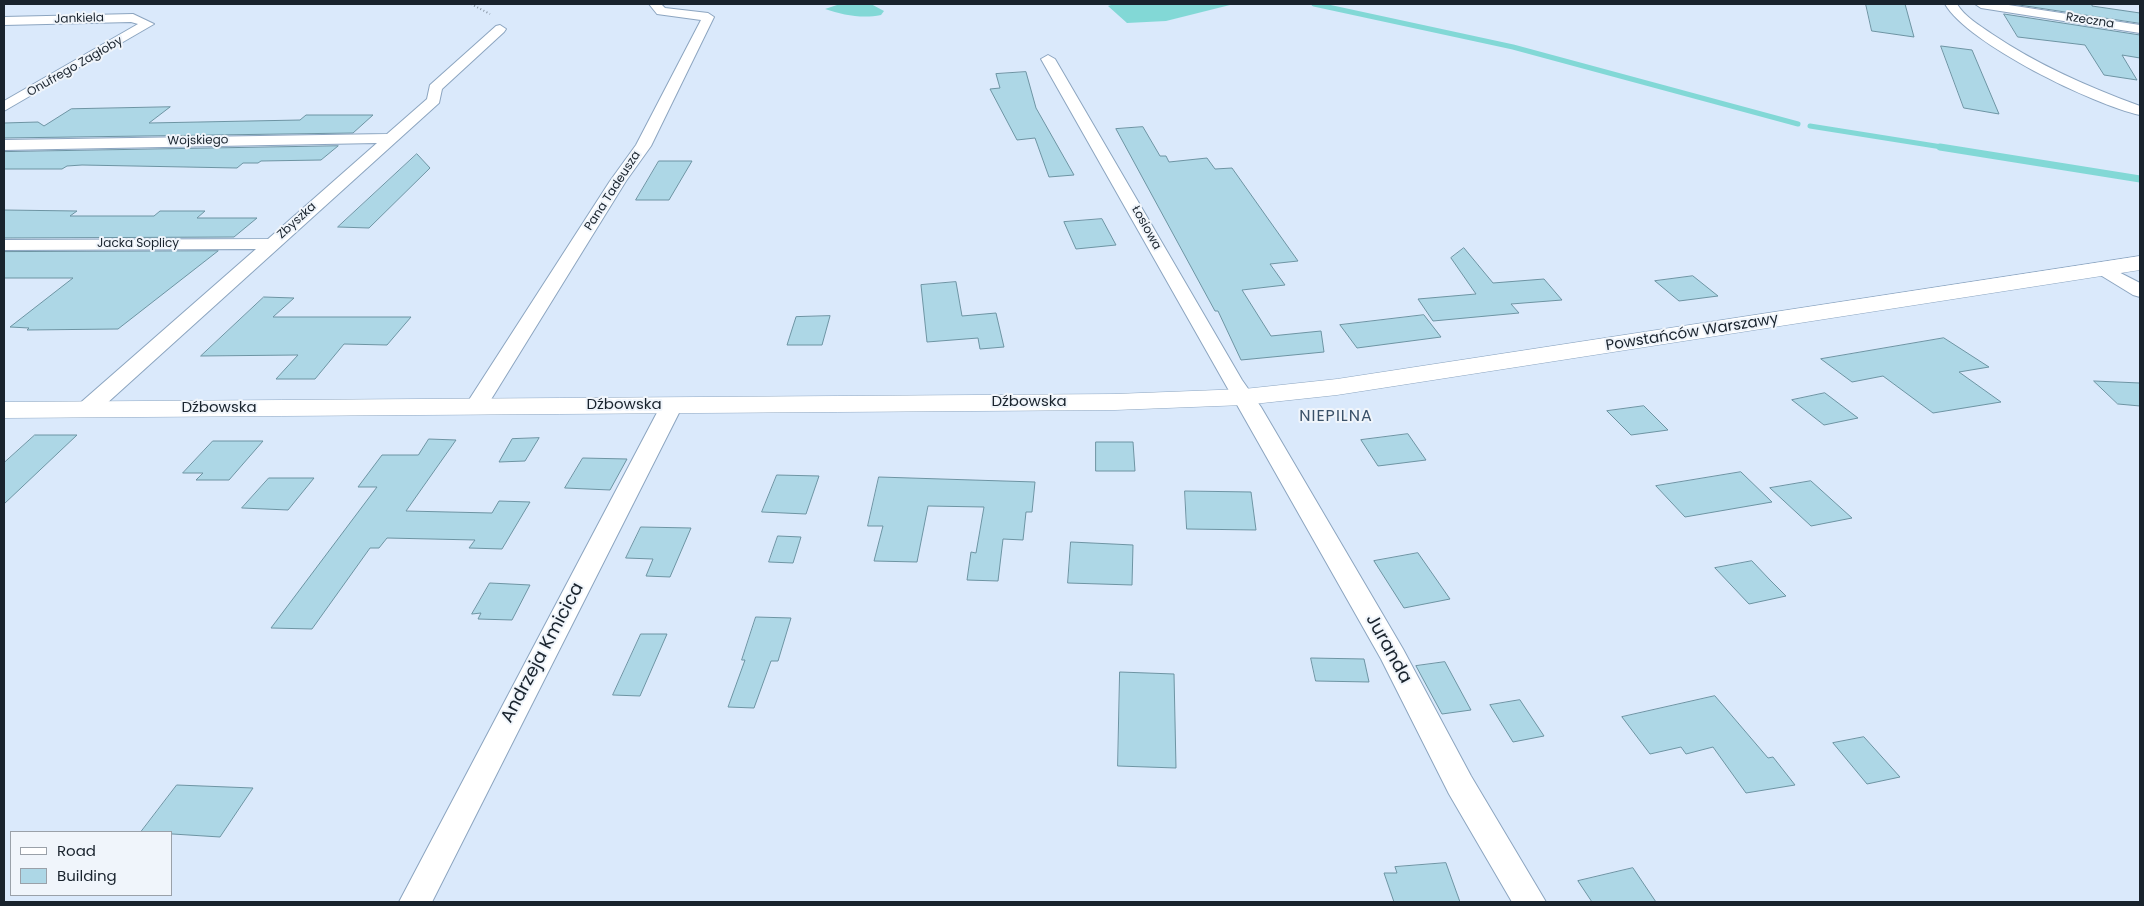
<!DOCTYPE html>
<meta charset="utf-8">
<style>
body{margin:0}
#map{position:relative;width:2144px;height:906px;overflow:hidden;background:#dae9fb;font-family:Poppins,sans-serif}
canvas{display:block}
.frame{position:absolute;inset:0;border:5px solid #19232d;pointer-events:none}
.legend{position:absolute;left:10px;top:831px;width:162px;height:65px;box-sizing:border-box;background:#f0f5fb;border:1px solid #9aa1a9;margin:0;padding:6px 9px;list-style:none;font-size:15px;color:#19232d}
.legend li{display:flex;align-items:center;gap:10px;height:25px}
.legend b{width:25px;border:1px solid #9aa1a9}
</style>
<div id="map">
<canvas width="2144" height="906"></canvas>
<div class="frame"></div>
<ul class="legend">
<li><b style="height:6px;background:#fff"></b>Road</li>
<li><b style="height:14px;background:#add7e6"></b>Building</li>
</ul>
</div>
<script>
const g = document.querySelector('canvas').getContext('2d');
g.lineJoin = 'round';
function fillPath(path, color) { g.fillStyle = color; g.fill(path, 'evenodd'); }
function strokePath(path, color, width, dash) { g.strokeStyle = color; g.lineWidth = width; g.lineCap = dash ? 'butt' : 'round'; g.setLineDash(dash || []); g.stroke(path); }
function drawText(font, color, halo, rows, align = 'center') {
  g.font = font + ' Poppins,sans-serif'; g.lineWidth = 4; g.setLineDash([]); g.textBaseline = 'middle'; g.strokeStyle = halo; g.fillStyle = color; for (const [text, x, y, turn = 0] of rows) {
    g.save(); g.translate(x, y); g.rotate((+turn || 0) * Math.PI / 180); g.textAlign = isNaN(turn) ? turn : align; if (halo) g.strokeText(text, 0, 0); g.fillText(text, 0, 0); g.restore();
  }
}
fillPath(new Path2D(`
 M840,4H871L884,11L881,15C862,19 843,15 825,9Z
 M1114,4H1234L1166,21L1127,23L1108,6Z`), '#82d8d6');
strokePath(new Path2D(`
 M1314,4L1513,47L1798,124
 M1810,126L1948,148`), '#82d8d6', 5);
strokePath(new Path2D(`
 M1940,147L2140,179`), '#82d8d6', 7);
const building = new Path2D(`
 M1866,4H1905L1914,37L1872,31Z
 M2013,4H2092V6L2140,13V23Z
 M2004,14L2140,35V58L2122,55L2137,80L2104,75L2085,45L2018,37Z
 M1941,46L1972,50L1999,114L1964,108Z
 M1026,72L1036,108L1074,175L1049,177L1035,138L1017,140L990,89L1000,88L996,74Z
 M170,107L149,123L300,120L306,115H373L353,133L4,138V123L38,122L44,126L71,109Z
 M1143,127L1160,156H1166L1169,162L1207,158L1215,169L1232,168L1298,261L1270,264L1285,285L1242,290L1271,336L1321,331L1324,352L1241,360L1218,311H1215L1116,129Z
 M338,146L321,160L261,161L258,163H243L237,168L82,165L67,166L62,169H4V152Z
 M417,154L430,168L369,228L338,227Z
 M659,161H692L669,200H636Z
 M4,210L77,211L70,216H154L160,211H205L197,218H257L234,237L4,238Z
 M1102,219L1116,245L1076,249L1064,222Z
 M1464,248L1493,283L1544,279L1562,300L1511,304L1519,313L1433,321L1418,299L1476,294L1451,258Z
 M218,251L118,329L27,330L29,328L10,327L73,278H4V252Z
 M1693,276L1718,296L1679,301L1655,281Z
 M956,282L962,316L996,313L1004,347L980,349L978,338L927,342L921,285Z
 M264,297L294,298L273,317H411L387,345L344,344L315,379H276L298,355L201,356Z
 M1424,315L1441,337L1357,348L1340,325Z
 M830,316L822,345H787L796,317Z
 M1944,338L1989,367L1959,372L2001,402L1933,413L1883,376L1852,382L1821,359Z
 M2094,381L2140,383V406L2118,404Z
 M1825,393L1858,418L1824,425L1792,400Z
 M1644,406L1668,430L1631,435L1607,411Z
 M1408,434L1426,460L1378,466L1361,440Z
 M35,435H77L4,504V463Z
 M539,438L525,461L499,462L512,439Z
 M429,439L456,440L406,511L492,513L499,501L530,502L502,549L469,548L475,540L387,538L379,548H370L312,629L271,628L377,487H358L382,455H418Z
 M213,441H263L229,480H196L203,473H183Z
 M1096,442H1133L1135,471H1096Z
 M583,458L627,459L610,490L565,488Z
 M1741,472L1772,502L1685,517L1656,486Z
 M777,475L819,476L806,514L762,512Z
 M879,477L1035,482L1032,512H1026L1023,540L1003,539L998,581L967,580L971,552L976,553L984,507L928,506L917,562L874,561L883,526H868Z
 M269,478H314L288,510L242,508Z
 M1811,481L1852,518L1811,526L1770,488Z
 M1185,491L1251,492L1256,530L1187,529Z
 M641,527L691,528L670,577L646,576L653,559L626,558Z
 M778,536L801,537L793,563L769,562Z
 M1071,542L1133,545L1132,585L1068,583Z
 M1418,553L1450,599L1404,608L1374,561Z
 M1752,561L1770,580L1786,596L1749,604L1715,568Z
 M490,583L530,585L512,620L478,619L481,613L472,614Z
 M756,617L791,618L778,661H771L754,708L728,707L745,660H742Z
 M641,634H667L640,696L613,695Z
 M1311,658L1364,659L1369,682L1316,681Z
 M1445,662L1471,710L1442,714L1416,666Z
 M1120,672L1174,674L1176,768L1118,766Z
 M1715,696L1768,758L1773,757L1795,785L1746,793L1713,747L1686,754L1681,747L1650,754L1622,717Z
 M1520,700L1544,736L1513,742L1490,705Z
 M1864,737L1900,777L1867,784L1833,743Z
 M177,785L253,788L220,837L141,832Z
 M1446,863L1460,902H1394L1384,873H1397L1395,867Z
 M1633,868L1656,902H1592L1578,881Z`);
fillPath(building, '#add7e6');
strokePath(building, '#6d94a3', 1);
const minor = new Path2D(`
 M649,4H661L665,8L708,13L714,17L651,146L626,181L487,406L484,411L476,412L468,411L465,406L610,181L636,145L701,20L657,14Z
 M1945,4H1957C1965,17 1979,25 1992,34C2038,65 2088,87 2140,106V115C2094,105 1968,44 1945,4Z
 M1975,4H2002L2140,25V33L1981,8Z
 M133,14L154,24L4,111V101L138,24L131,22L4,25V17Z
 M500,25L506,29L504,32L442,89L439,103L95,414L87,415L79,414L76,409L79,404L256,249L4,250V240L268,239L377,143L4,150V140L387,134L427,99L430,85L496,26Z
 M1048,55L1055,59L1242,380L1261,407L1403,649L1471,776L1546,902H1512L1449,794L1381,659L1041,59Z
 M2103,264L2140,283V297L2133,295L2097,273L2094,269L2097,265Z
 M672,399L680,400L683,405L432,902H399L661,405L664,400Z`);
const secondary = new Path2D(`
 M2140,256V270L1337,395L1244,405L1115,410L4,418V402L1115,394L1244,389L1337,379Z`);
strokePath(minor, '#8ca5c0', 2);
strokePath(secondary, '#8ca5c0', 1);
strokePath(new Path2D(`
 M471,4L490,14`), '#8693a2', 2, [1, 2.5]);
fillPath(minor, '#fff');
fillPath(secondary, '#fff');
drawText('12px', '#19232d', '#f0f5fb', [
 ["Jankiela",79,19,-2],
 ["Rzeczna",2090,21,9],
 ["Onufrego Zagłoby",75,67,-30],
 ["Wojskiego",198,141,-1],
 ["Pana Tadeusza",613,191,-57],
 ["Zbyszka",297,221,-42],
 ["Łosiowa",1146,228,61],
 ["Jacka Soplicy",138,244]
]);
drawText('15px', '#19232d', '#f0f5fb', [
 ["Powstańców Warszawy",1692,333,-9],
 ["Dźbowska",1029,402],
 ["Dźbowska",624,405],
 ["Dźbowska",219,408]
]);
g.letterSpacing = '1px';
drawText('16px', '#3a5168', '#f0f5fb', [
 ["NIEPILNA",1336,417]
]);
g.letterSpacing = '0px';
drawText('18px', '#19232d', '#f0f5fb', [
 ["Juranda",1388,649,61],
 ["Andrzeja Kmicica",543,653,-62]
]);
</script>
